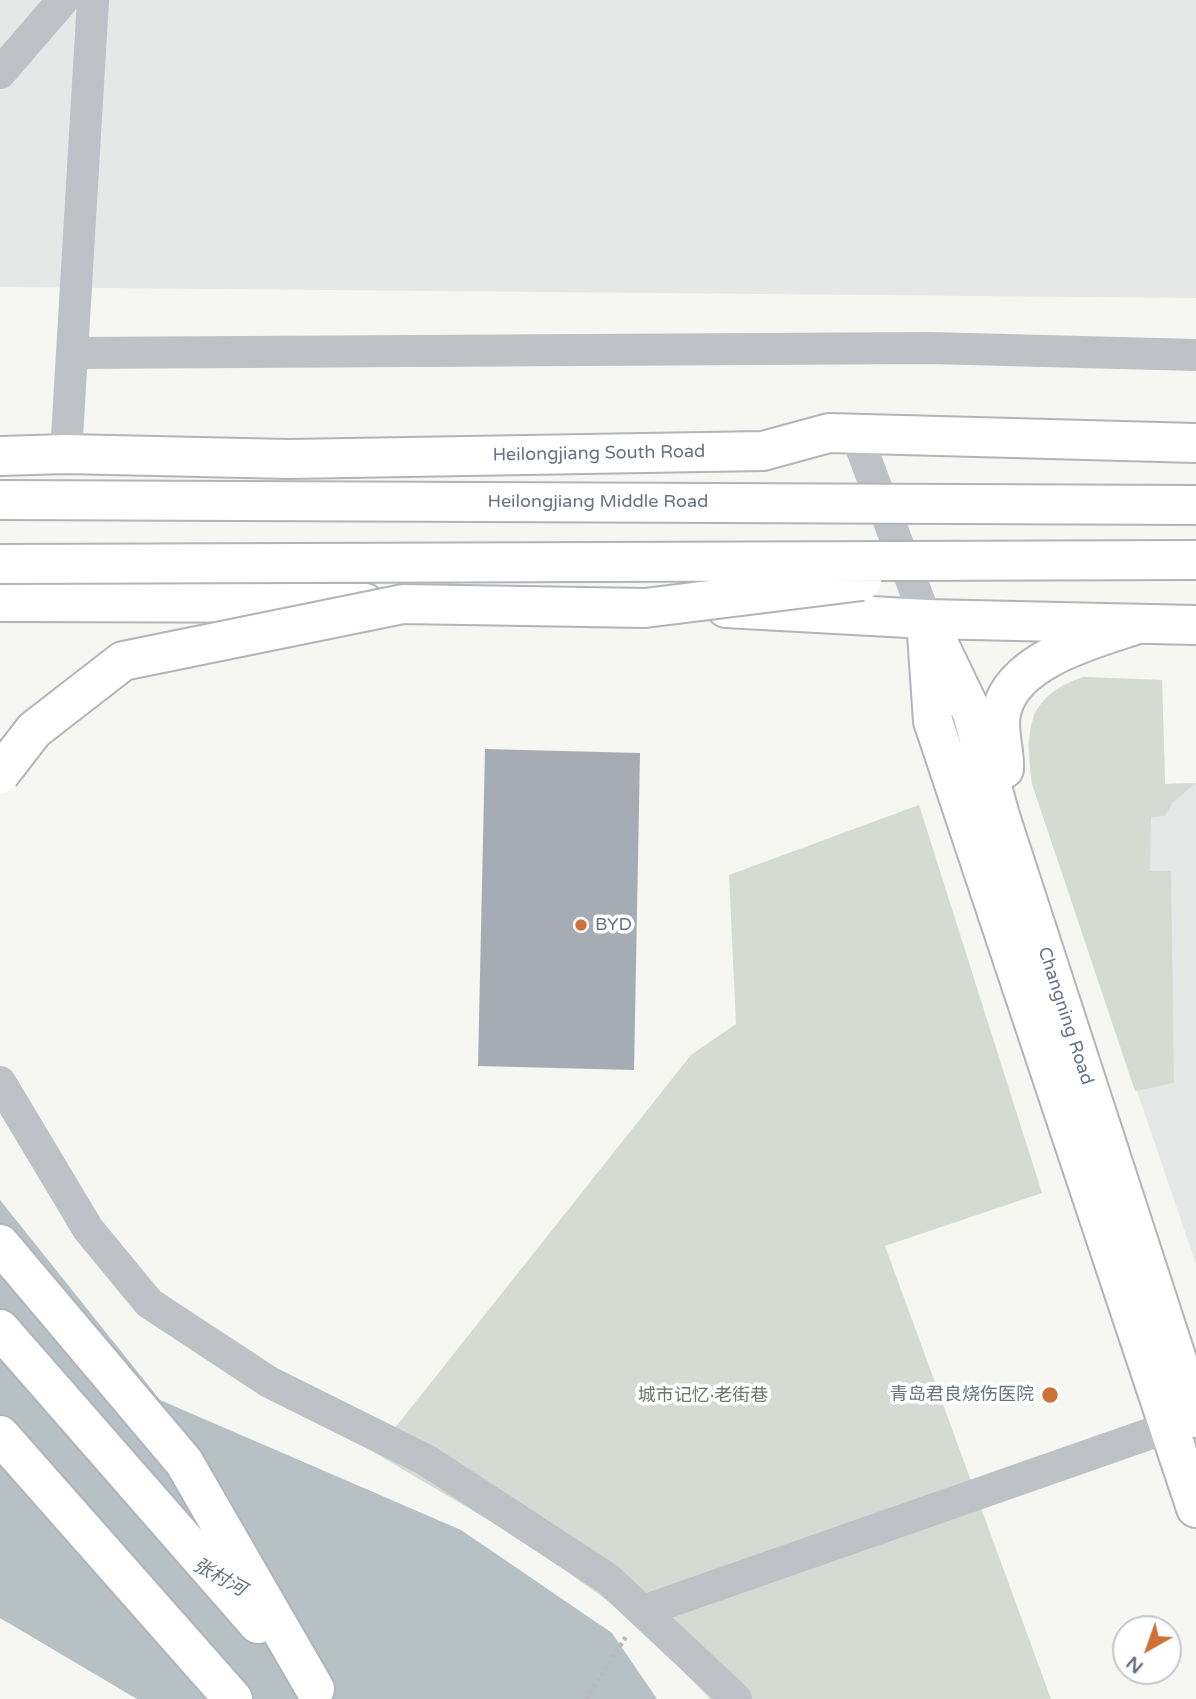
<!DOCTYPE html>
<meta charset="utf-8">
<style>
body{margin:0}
#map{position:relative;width:1196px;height:1699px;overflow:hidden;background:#f6f6f3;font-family:"Varela Round",sans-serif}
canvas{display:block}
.north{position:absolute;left:1112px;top:1615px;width:70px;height:70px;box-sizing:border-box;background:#fff;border:2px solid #c3c7cd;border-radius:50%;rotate:220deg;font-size:19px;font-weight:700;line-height:28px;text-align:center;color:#687381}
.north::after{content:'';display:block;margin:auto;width:24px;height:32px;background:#d07039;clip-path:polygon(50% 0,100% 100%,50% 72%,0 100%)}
</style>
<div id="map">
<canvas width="1196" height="1699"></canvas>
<div class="north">N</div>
</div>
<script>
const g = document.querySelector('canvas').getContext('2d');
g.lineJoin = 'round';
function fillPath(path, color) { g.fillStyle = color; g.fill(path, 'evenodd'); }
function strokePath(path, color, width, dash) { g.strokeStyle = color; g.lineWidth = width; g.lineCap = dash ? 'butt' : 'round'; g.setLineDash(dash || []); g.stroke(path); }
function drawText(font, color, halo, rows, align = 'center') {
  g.font = font + ' "Varela Round","Noto Sans SC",sans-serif'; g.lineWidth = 7; g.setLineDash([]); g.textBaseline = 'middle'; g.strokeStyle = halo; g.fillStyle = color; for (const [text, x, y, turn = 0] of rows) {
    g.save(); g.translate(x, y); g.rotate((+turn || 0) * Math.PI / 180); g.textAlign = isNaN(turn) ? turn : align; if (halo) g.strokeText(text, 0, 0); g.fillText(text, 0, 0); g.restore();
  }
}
fillPath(new Path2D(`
 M0,0H1196V298L0,287Z
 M1083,677L1162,680L1165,784L1196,783V1264L1032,784L1028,744L1034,713L1048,695L1064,684Z`), '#e6e8e7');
fillPath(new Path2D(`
 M1083,677L1162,680L1165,784L1196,783L1173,802L1165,816L1151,817L1150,871H1171L1174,1083L1135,1091L1032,784C1026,730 1025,698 1083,677Z
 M919,805L1042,1193L885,1246L1051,1699H710L629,1616L521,1539L375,1453L691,1055L736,1024L729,875Z`), '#d5dad3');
fillPath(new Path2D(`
 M0,1200L160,1400L461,1530L612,1633L657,1699H137L0,1618Z`), '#b7c0c5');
fillPath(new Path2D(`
 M485,749L640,753L634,1070L478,1066Z`), '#a6acb3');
const major = new Path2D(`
 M926,619L933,721L1196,1508
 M935,636L972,713L1000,816L1196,1418
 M1004,769C1005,749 996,728 1002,709C1015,659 1093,639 1135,625`);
const highway = new Path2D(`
 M0,456L66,454L289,459L763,451L829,433L1196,443
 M0,602L365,603
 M726,608L926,619L1196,625
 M0,1244L184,1462L315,1689
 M0,1329L258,1624
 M0,1435L233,1699`);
strokePath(major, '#b2b5b9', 42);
strokePath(highway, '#b1b4b8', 42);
strokePath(new Path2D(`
 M586,1699L627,1635`), '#b8babd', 4.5, [3.5, 3.5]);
strokePath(new Path2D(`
 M0,73L63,0
 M72,353L930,348L1196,355
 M856,434L926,619
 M66,454L93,0
 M0,1082L88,1229L149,1303L269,1382L426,1460L608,1579L736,1699
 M643,1611L1169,1427L1189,1415`), '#bec1c5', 32);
strokePath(major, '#fff', 38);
strokePath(highway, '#fff', 38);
const highwayBridge = new Path2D(`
 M0,500L1196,505
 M0,564L1196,560
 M0,774L34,730L123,661L403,604L645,608L862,581`);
strokePath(highwayBridge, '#b1b4b8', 42, []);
strokePath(highwayBridge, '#fff', 38);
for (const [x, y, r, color] of [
 [581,925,7,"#d07039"],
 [1050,1395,9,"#d07039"]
]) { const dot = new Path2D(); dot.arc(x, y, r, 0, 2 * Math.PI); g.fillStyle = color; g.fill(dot); strokePath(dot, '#fff', 2.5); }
drawText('18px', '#687381', '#fff', [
 ["Heilongjiang South Road",599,454,-1],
 ["Heilongjiang Middle Road",598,502],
 ["Changning Road",1065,1016,72]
]);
drawText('18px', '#687381', '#fff', [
 ["BYD",595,925],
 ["青岛君良烧伤医院",1034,1395,"right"]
], 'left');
drawText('18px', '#687966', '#fff', [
 ["城市记忆·老街巷",703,1396]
]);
drawText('italic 19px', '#64737d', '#fff', [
 ["张村河",219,1578,29]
]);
</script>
